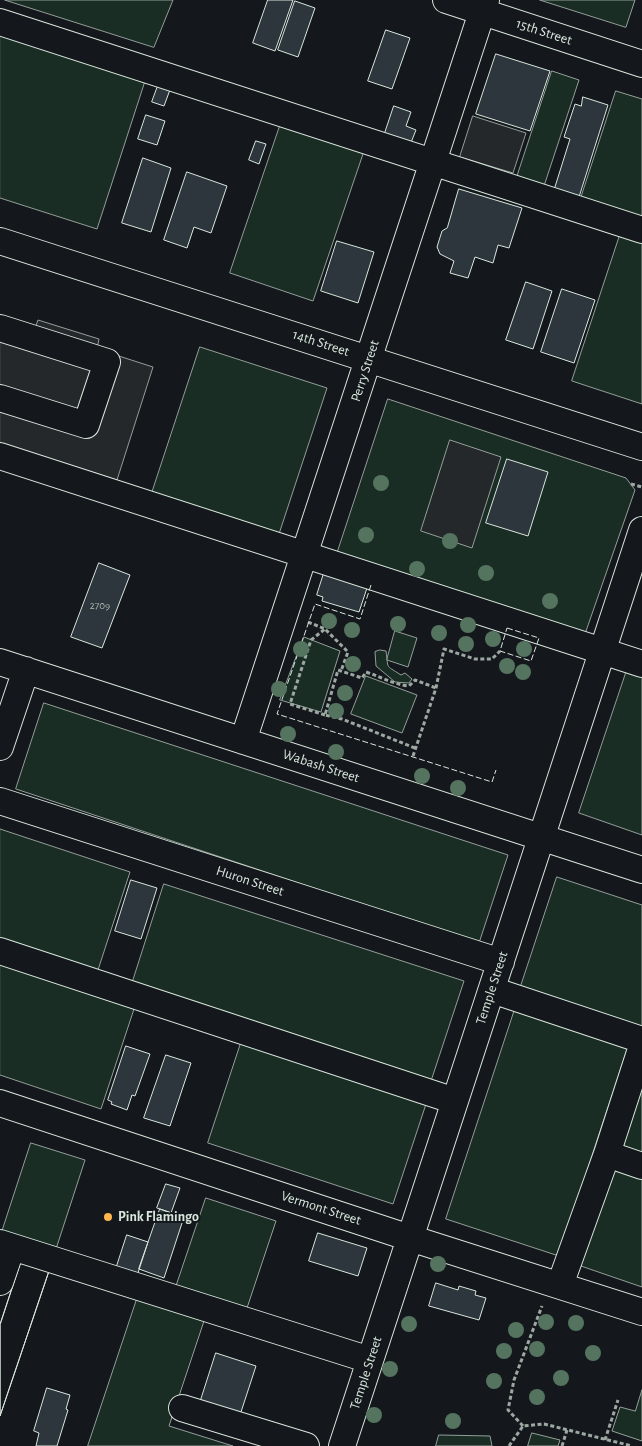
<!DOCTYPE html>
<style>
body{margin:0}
canvas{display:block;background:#14181c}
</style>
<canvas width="642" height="1446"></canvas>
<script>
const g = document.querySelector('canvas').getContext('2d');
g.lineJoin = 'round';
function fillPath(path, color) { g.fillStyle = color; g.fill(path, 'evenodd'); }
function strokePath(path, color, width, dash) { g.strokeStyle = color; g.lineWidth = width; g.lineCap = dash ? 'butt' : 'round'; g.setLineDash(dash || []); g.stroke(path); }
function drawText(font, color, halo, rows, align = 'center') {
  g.font = font + ' "Alegreya Sans",sans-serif'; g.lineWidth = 4; g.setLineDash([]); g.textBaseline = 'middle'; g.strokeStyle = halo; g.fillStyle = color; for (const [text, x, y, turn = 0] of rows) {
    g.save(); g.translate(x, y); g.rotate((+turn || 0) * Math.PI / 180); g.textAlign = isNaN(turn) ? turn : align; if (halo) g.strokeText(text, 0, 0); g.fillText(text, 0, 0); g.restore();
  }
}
const green = new Path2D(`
 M5,0H173L154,47Z
 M540,0H635L626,27Z
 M0,35L145,81L97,229L0,198Z
 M552,71L579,80L544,186L517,177Z
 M616,91L642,99V218L581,198Z
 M281,123L364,151L313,301L230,273Z
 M620,235L642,243V404L572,381Z
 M200,347L327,388L278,537L151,496Z
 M388,399L626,478L635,490L585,634L337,554Z
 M395,631L417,638L408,667L387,660Z
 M304,637L340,651L321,712L280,700Z
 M380,650L386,651C389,670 384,664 401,675L405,673L412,679L409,683L395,682L376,666L375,652Z
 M628,667L642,672V835L579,813Z
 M366,676L417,695L402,733L351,714Z
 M44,703L508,855L479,943L16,789Z
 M0,829L130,872L97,973L0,941Z
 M557,877L642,905V1030L520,989Z
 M164,884L464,981L431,1081L132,984Z
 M0,964L134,1009L101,1109L0,1075Z
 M516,1006L629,1043L559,1256L446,1219Z
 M242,1040L427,1101L393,1204L208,1143Z
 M642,1075V1159L617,1150Z
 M31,1143L85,1160L55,1252L1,1235Z
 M613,1163L642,1172V1287L578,1265Z
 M206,1198L276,1221L245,1314L175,1290Z
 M138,1296L205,1318L169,1426L233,1446H88Z
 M642,1390V1441L612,1431L620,1407L635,1411Z
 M532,1433L560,1440L558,1446H528Z
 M439,1435L490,1436L492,1446H436Z`);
fillPath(green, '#1a2d24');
strokePath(green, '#939e99', 1);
const parking = new Path2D(`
 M473,116L526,133L513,173L460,157Z
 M0,318L35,328L38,320L99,339L97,349L153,367L117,480L0,443Z
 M450,440L501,457L472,548L421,531Z`);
fillPath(parking, '#24282b');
strokePath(parking, '#939e99', 1);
const building = new Path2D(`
 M268,0H293L275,51L253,43Z
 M295,1L315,8L298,57L278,50Z
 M386,30L410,38L392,89L368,81Z
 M496,54L550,71L530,131L476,114Z
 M159,83L171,87L164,106L152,102Z
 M583,97L608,105L579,197L554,190L570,139L564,137L575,104L581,106Z
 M394,106L411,112L406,126L416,130L410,145L384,136Z
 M146,115L165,121L157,145L138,139Z
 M256,141L266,144L259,164L249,160Z
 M143,158L171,168L151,232L122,223Z
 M187,172L227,186L211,233L194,227L187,248L164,240Z
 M459,189L522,208L509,248L498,245L493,263L475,257L468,278L450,273L454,261L440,254L437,247L442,231L447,228Z
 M337,241L374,252L358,303L321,291Z
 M526,282L552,291L533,349L506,340Z
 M562,289L595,300L574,363L541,352Z
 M507,459L548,472L528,536L486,523Z
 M99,563L130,575L102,648L71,637Z
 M325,570L368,585L359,612L322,601L323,597L317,595Z
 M131,880L157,888L141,939L115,931Z
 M126,1046L150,1054L135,1096L132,1095L127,1110L111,1104L112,1102L108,1100Z
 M166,1055L191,1063L170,1126L144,1118Z
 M166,1184L180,1188L171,1213L157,1208Z
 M160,1209L184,1217L164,1278L139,1269Z
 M318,1233L367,1248L358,1276L309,1261Z
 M127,1235L148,1242L136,1279L115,1272Z
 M22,1259L50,1268L0,1416V1325Z
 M22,1259L50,1268L0,1416V1325Z
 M436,1283L458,1290L459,1286L476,1291L475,1295L486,1298L479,1320L429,1306Z
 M216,1353L256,1366L240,1415L200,1403Z
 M47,1388L70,1395L66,1409L68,1410L57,1446H36L39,1433L34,1431Z`);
fillPath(building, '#2c363c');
strokePath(building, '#d8e6dc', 1);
const minor = new Path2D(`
 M446,0L642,64
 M0,22L642,230
 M0,241L642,447
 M0,328L107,362L86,425L0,398
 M0,456L642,664
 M0,662L642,870
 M243,741L486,0
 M0,747L26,670
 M0,801L501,962
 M0,951L455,1101
 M492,990L642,1040
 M0,1103L410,1238L642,1312
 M607,1154L642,1166
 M0,1243L370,1360
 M0,1282L12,1247
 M560,1285L607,1154L642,1046
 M182,1408L306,1446
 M342,1446L642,530`);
strokePath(minor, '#d8e6dc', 28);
strokePath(new Path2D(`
 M631,484L642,487
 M308,622L325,629L348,652L341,671
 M325,715L290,704L311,640L325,629
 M415,748L342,719L325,715L338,670L362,678L366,672C382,677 392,684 409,686L415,680L436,688
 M413,756L436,688L444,649L475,659H492L500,651
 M523,1426L508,1410L514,1380L542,1306
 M605,1440L618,1400
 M509,1446L523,1426L544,1424L632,1446
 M562,1446L567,1430`), '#9da8a2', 3, [4, 2.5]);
strokePath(minor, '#14181c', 26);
strokePath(new Path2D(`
 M371,585L360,619L315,604L277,714L492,782L496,770
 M507,628L539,638L531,661L500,651Z`), '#d8e6dc', 1, [6, 2.5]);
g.fillStyle = '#55745f';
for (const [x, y] of [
 [381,483],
 [366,535],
 [450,541],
 [417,569],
 [486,573],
 [550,601],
 [329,621],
 [398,624],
 [468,625],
 [352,630],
 [439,633],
 [493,639],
 [466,644],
 [301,649],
 [524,649],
 [353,664],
 [507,666],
 [523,672],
 [279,689],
 [345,693],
 [336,711],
 [288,734],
 [336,752],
 [422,776],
 [458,788],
 [438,1264],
 [546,1322],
 [576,1323],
 [409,1324],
 [516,1330],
 [537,1349],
 [504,1351],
 [593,1353],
 [390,1369],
 [561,1378],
 [494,1381],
 [537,1397],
 [374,1415],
 [453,1421]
]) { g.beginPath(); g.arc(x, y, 8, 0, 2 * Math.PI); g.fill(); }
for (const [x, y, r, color] of [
 [108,1217,5,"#ffb74d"]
]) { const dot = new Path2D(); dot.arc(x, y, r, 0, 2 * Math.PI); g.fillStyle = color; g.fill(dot); strokePath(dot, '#14181c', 2); }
drawText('11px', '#adbab4', null, [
 ["2709",100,606]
]);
drawText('14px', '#d8e6dc', '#14181c', [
 ["15th Street",544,32,18],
 ["14th Street",321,343,18],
 ["Perry Street",365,371,-72],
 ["Wabash Street",321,766,18],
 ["Huron Street",250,881,18],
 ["Temple Street",492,988,-72],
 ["Vermont Street",321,1208,18],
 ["Temple Street",366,1373,-72]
]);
drawText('bold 14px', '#d8e6dc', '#14181c', [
 ["Pink Flamingo",118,1217]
], 'left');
</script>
